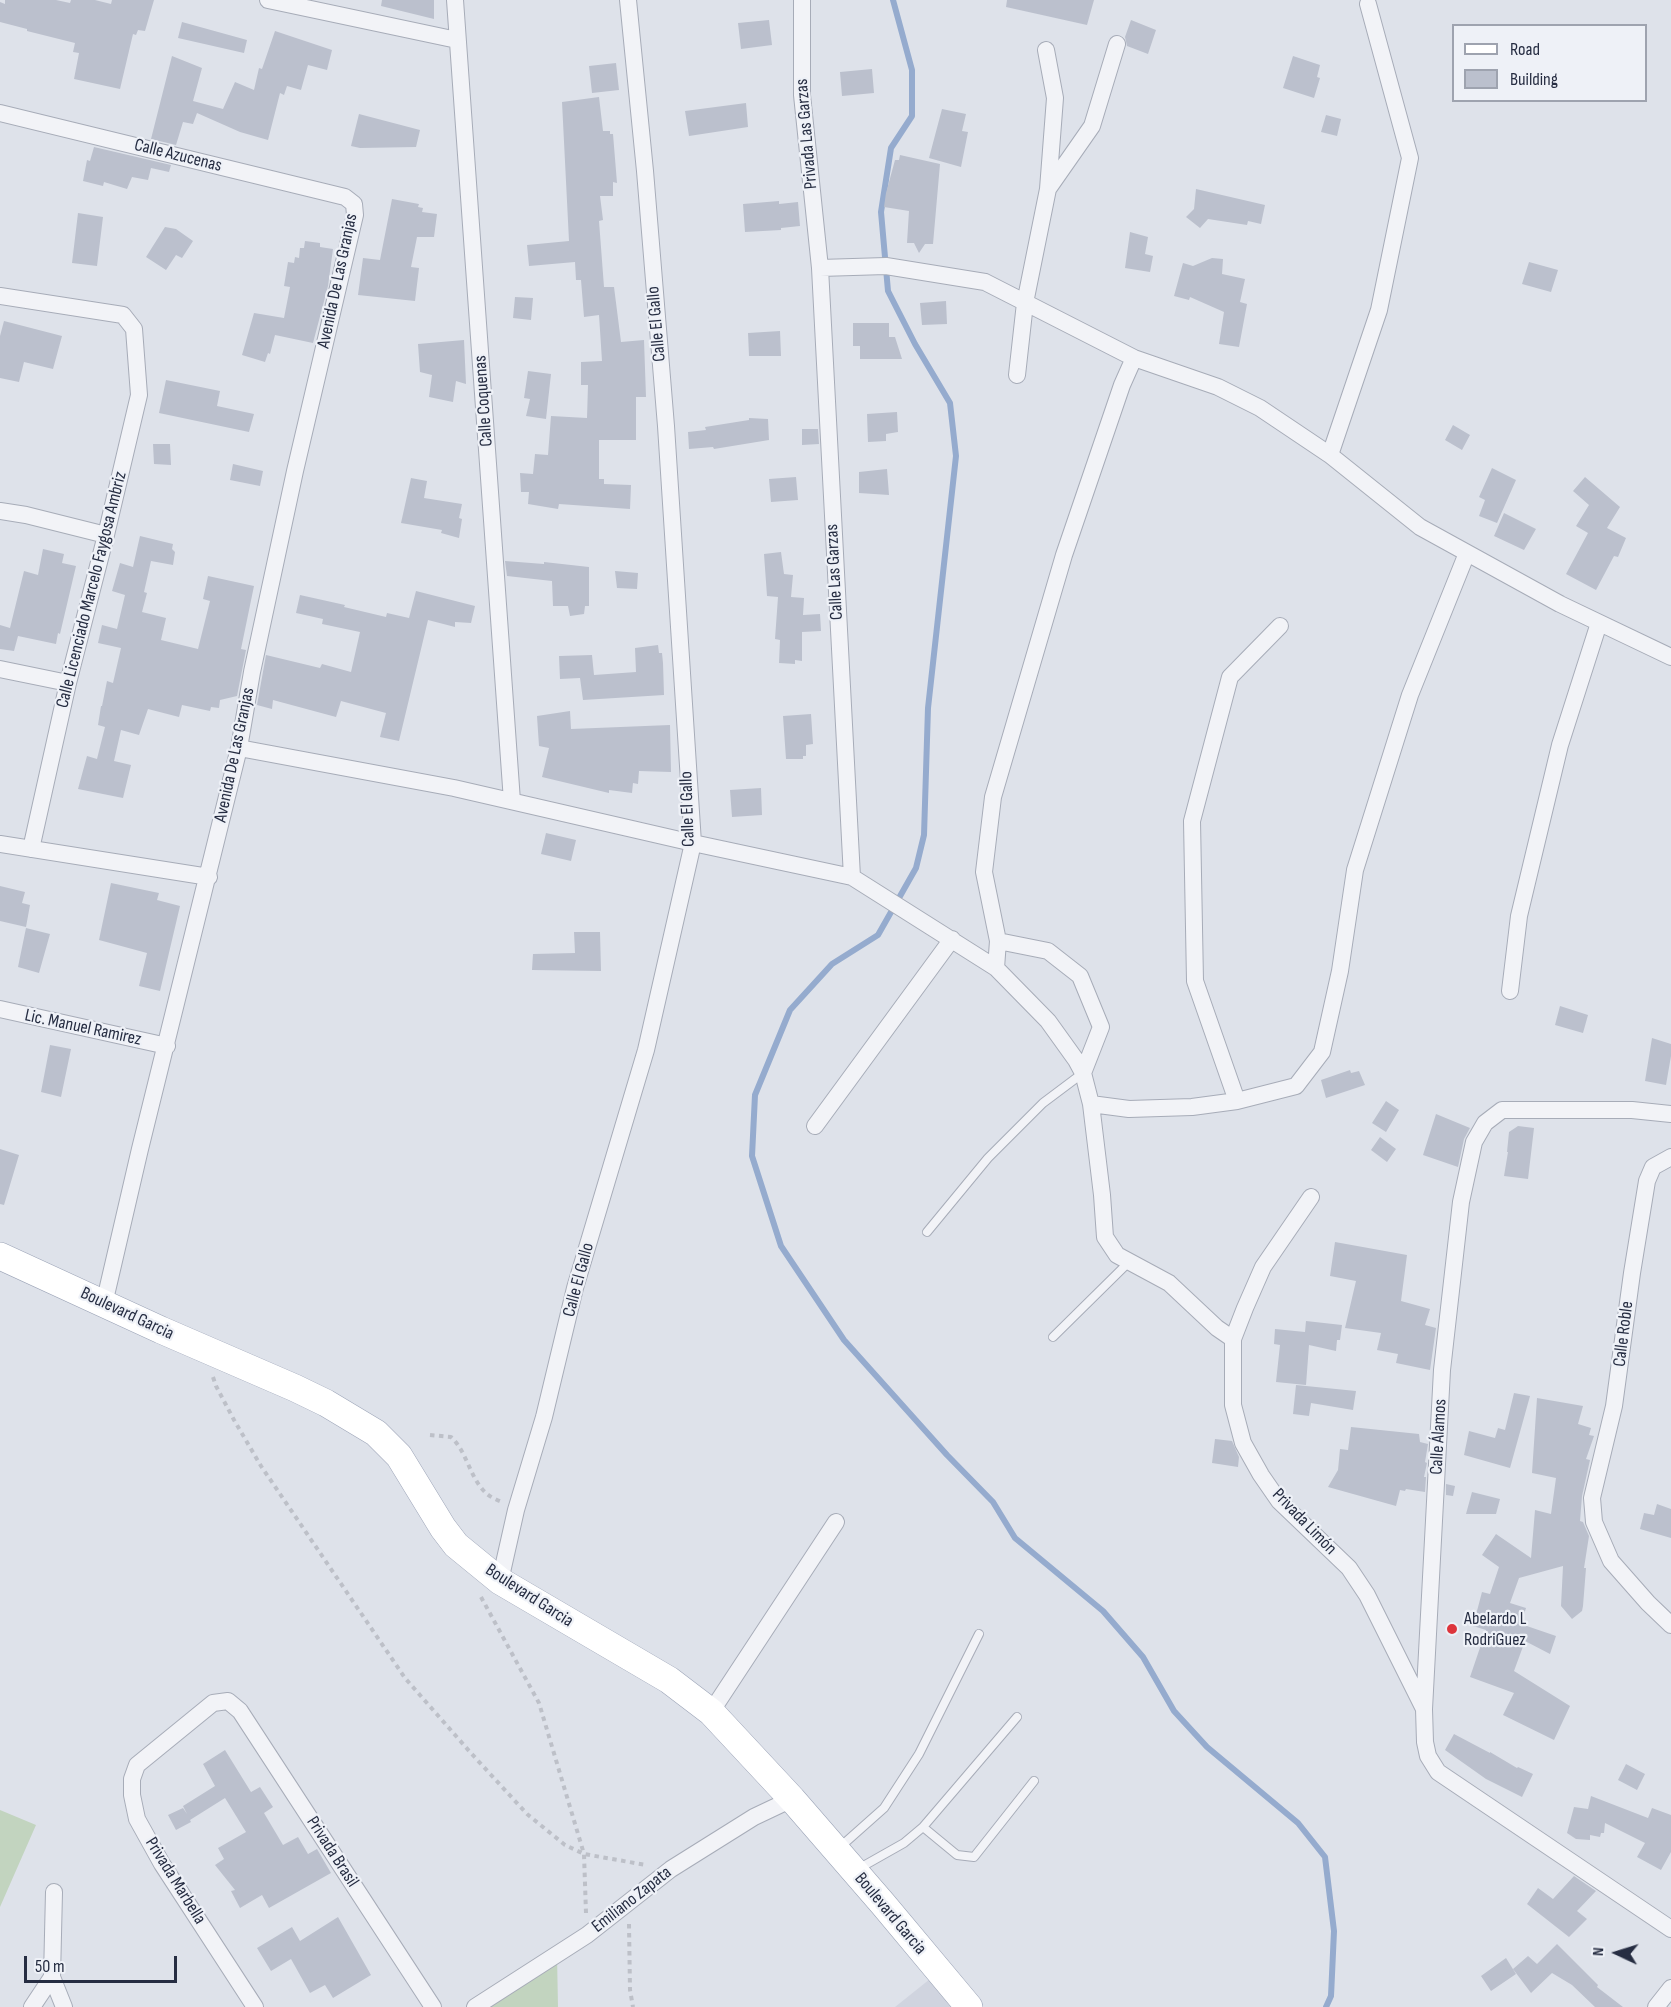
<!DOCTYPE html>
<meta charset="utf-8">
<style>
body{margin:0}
#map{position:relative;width:1671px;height:2007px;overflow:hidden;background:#dee2ea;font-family:"Sofia Sans Condensed",sans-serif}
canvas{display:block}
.legend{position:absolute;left:1452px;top:24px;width:195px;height:78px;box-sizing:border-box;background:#eef1f7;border:2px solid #9ea3af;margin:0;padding:8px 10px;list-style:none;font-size:18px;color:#262d42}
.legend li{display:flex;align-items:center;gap:12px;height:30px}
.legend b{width:30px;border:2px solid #9ea3af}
.north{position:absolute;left:1587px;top:1923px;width:60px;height:60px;-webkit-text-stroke:4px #eef1f7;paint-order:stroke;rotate:274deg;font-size:16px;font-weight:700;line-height:24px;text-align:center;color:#262d42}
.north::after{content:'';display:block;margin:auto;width:21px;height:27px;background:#262d42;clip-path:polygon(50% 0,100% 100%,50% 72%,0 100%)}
.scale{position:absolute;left:24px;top:1956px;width:153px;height:27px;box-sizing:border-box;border:3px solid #262d42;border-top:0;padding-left:8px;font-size:18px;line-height:21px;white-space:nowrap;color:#262d42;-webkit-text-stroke:4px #eef1f7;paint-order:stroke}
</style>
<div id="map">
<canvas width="1671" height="2007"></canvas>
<ul class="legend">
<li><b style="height:8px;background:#fff"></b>Road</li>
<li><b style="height:16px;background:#bbc0cd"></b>Building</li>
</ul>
<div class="north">N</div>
<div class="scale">50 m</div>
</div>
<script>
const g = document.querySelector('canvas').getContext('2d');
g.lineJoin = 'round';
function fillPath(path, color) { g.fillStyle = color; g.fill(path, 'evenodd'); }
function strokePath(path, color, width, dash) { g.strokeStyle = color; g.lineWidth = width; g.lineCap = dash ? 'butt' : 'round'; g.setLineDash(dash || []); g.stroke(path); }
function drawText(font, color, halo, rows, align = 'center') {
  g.font = font + ' "Sofia Sans Condensed",sans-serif'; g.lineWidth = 4.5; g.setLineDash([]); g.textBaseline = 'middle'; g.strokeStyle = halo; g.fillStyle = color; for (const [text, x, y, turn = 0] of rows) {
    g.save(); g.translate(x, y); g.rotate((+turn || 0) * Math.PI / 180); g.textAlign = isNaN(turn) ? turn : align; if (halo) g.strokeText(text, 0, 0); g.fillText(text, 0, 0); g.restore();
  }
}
fillPath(new Path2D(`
 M930,1979L954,2007H895Z`), '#d0d4df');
fillPath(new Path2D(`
 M0,1810L36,1825L0,1907Z
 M557,1955L558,2007H472Z`), '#c2d4bf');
strokePath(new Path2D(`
 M893,0L912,70V116L891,148L881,212L888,291L915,344L950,403L956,456L928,708L924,835L916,868L878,935L832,964L790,1010L755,1095L752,1156L781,1246L844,1340L947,1455L993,1502L1015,1538L1103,1611L1143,1657L1174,1711L1207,1747L1298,1823L1325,1857L1334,1931L1331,1996L1326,2007`), '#95abce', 6);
fillPath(new Path2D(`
 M5,0H56L70,3L71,0H95L111,4L112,0H154L145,31L138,30L136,35L133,34L120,89L74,79L79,53L73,52L75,43L27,31V29L0,22V2L5,4Z
 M382,0H434V19L381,6Z
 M1007,0H1094L1087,25L1006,7Z
 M769,20L772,45L741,49L738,23Z
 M1131,20L1156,30L1148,54L1127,46L1125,37Z
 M182,22L247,40L244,53L178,38Z
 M275,31L332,50L327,70L308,65L301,90L287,86L284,95L280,93L268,140L240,132L197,113L193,124L183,122L176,145L151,139L172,56L202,68L193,101L223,109L235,82L254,90L259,68L262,69Z
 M1293,56L1320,65L1317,77L1320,78L1314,98L1283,88Z
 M616,63L619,90L592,93L589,66Z
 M872,69L874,93L842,96L840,72Z
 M599,97L603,131H610V134H613L617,183L613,182V196H600L603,220L599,221L604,287H614L621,342L644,340L646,397H636V440H599V479H604V484L631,485L630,509L559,504L558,509L528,504L529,492H521L520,473L533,474L535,454L548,455L551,416L587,418L588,385H581V362L602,361L599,315L584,317L581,280H576L575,262L529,266L527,245L569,241L562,102Z
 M746,103L748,127L689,136L685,111Z
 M942,109L966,114L962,131L968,132L961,167L929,158Z
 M359,114L420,130L416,147L360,148L351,146Z
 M1326,115L1341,119L1337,136L1321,132Z
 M94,147L171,165L169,172L151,168L148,180L132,177L127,189L104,182L103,186L83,181L87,160L90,161Z
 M900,155L940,164L933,244H925L919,253L914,243H907L909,211L884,207L886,193L895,160H899Z
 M1196,189L1265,205L1261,224L1248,221L1247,225L1208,219L1200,228L1186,217L1194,209Z
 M392,199L419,204L418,207L423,208L422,212L437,214L434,237H417L411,267L419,268L415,301L358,295L363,258L380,260Z
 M779,201V204L798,202L800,226L781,228V230L745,232L743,204Z
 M78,213L103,217L97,266L72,263Z
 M165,227L176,229L193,241L182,258L176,255L166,270L146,257Z
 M1130,232L1148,237L1145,254L1153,256L1150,272L1125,268Z
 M305,241L320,243V247L333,249L328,286L313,343L275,335L270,354L268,353L265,362L242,355L254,313L284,318L290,287L284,286L288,262L294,263L295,257L299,258L300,248H304Z
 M1212,258L1223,259L1222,274L1245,279L1240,302L1247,304L1239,347L1219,344L1224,312L1190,297L1189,300L1174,296L1183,263L1193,266Z
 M1529,262L1558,270L1551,292L1522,284Z
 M515,297L533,298L531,320L513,318Z
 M946,301L947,324L922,325L920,303Z
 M4,321L62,336L53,369L24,362L19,382L0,378V336Z
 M853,323H889V337H895L902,359H860V346H853Z
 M780,331L781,356H749L748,333Z
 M464,340L466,384L456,381L453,402L429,397L432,375L420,372L418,344Z
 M528,371L551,374L546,419L526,416L530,399L524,398Z
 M166,380L220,391L217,406L254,414L249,432L159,413Z
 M897,412L898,432L886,434V441L868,442L867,414Z
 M749,418L768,419L769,440L714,449L713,447L689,449L688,432L706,430L705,427L749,420Z
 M1453,425L1470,435L1462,450L1445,440Z
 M802,429H818L819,444L802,445Z
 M153,444H170L171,465L154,464Z
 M233,464L263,471L260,486L230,480Z
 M1492,468L1516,480L1497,523L1479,516L1485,500L1479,497Z
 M887,469L889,495L859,493V472Z
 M796,477L798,500L771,502L769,479Z
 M1585,477L1620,507L1607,528L1626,538L1618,557L1614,556L1596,590L1566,574L1588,533L1576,526L1589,505L1573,491Z
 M411,478L427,481L424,498L462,504L459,518L462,519L459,538L441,533L442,530L401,523Z
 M1504,513L1536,529L1524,550L1494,536Z
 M140,536L173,544L172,549L175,552L173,565L151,561L144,592L147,593L142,612L166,618L161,640L198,649L210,601L203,599L208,576L254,586L241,649L246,650L237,696L220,700L219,708L211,707L210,711L182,705L179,717L148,709L139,735L121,730L114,761L131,765L123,798L78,789L87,756L97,759L105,727L98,725L101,706H102L107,681L113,683L121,648L98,643L102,625L117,629L125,595L112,591L120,563L133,567Z
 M43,549L64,554L62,563L76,566L60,634L58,633L56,644L18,636L14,651L0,649V625L10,628L24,571L38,575Z
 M781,552L784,574L793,575L791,597L804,598L803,615L820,614L821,631L802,632V661L795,660V664L779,663L780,640L775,639L778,597L767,596L764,554Z
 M505,561L544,564V562L589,567V606H585L584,614L570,616L568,606H553L552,581L507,576Z
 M615,571L638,573L637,589L617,588Z
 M416,591L475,606L471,623L455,622V627L428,620L399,741L380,737L386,713L341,701L336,717L273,700L272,709L257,705L266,655L320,668L322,664L351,672L360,632L322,624L323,619L296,613L300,595L345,605L344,607L386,617L387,613L409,618Z
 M658,645L659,653H662L663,663L664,695L583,700L580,678L560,679L559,656L592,655L594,675L636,672L635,648Z
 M570,711L571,729L670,725L671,772L639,771L638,784L633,783L632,793L609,790V793L542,777L549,748L539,746L537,716Z
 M811,714L813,744L806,745V756H803V759H786L783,716Z
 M761,788L762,815L732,817L730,790Z
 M546,833L576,840L571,861L541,854Z
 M111,883L159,893L157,900L180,906L160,991L139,986L147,953L99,940Z
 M0,886L25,892L22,903L30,905L26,927L0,921Z
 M26,928L50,934L39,973L18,967Z
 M574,932H600L601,971L532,970L533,954L575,953Z
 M1560,1006L1588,1015L1583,1033L1555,1025Z
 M1652,1038L1671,1044V1056L1666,1085L1645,1081Z
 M50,1045L71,1049L61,1097L41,1092Z
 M1350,1070L1351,1073L1359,1071L1365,1085L1326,1098L1321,1080Z
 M1386,1101L1399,1110L1386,1132L1372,1123Z
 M1436,1114L1470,1128L1464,1139L1458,1167L1423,1155Z
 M1518,1126L1534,1128L1528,1179L1504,1176L1508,1152H1507L1509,1132Z
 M1380,1137L1396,1149L1387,1162L1371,1150Z
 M0,1149L19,1155L4,1205L0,1204Z
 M1335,1242L1407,1255L1401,1301L1430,1309L1425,1325L1436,1328L1430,1370L1396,1363L1398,1354L1377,1350L1381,1333L1345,1328L1356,1281L1330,1276Z
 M1306,1321L1342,1325L1340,1340H1337L1336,1351L1309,1345L1306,1385L1276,1382L1280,1345L1274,1344L1275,1329L1305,1332Z
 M1296,1385L1356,1391L1353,1410L1311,1403L1309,1416L1293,1414Z
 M1514,1393L1530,1396L1510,1468L1464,1455L1469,1431L1495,1438L1498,1428L1505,1430Z
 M1537,1398L1583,1406L1578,1424L1591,1428L1589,1435L1594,1436L1586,1459L1590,1460L1582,1496L1580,1521L1583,1522L1589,1536L1584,1568H1586L1583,1606L1582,1611L1572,1619L1561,1606L1563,1566L1519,1578L1510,1603L1526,1608L1521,1624L1556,1636L1550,1654L1525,1641L1514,1671L1570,1706L1554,1740L1503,1715L1514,1693L1470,1677L1486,1630L1473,1626L1482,1592L1490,1594L1499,1567L1482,1555L1496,1534L1531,1558L1535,1510L1551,1514L1556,1478L1532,1473Z
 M1351,1427L1419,1434L1420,1442L1428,1444L1425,1462L1427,1463L1424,1477H1426L1425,1492L1406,1489L1405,1491L1400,1490L1396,1506L1328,1487L1338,1470L1340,1449L1348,1450Z
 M1215,1439L1232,1441L1239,1457L1238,1467L1212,1463Z
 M1446,1484L1455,1486L1453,1496L1446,1495Z
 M1472,1492L1500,1499L1496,1514H1466Z
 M1657,1504L1671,1509V1538L1640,1529L1644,1513L1654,1515Z
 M1454,1734L1490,1753V1752L1517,1768L1518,1767L1533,1774L1522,1797L1486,1779L1445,1750Z
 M225,1750L251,1792L260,1787L273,1807L264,1813L283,1845L298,1837L308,1854L317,1849L331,1873L269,1908L262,1895L240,1908L231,1891L235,1890L215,1865L224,1859L218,1848L246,1832L225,1798L190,1820L191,1822L176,1830L168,1815L183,1808L187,1814L183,1806L215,1786L203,1764Z
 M1626,1764L1645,1774L1637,1790L1618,1780Z
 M1591,1796L1648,1818L1652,1808L1671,1815V1852L1661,1870L1637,1857L1645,1843L1605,1823L1604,1833H1601L1600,1837L1590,1835V1840L1576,1839L1567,1833L1574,1807L1588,1809Z
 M1574,1876L1596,1891L1577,1911L1587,1919L1569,1937L1527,1904L1538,1888L1553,1899Z
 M338,1917L371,1975L333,1998L325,1985L310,1993L291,1959L271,1971L257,1948L292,1927L300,1941Z
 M1557,1944L1598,1985L1597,1987L1623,2007H1595L1572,1985L1552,1973L1531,1993L1513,1969L1528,1956L1537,1964Z
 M1506,1958L1516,1974L1491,1991L1481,1976Z`), '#bbc0cd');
const lane = new Path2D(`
 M927,1232L988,1158L1043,1103L1083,1073
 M1053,1337L1129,1262
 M923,1827L957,1855L974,1857L1034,1781
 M839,1848L884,1808L919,1754L979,1634
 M858,1869L904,1843L923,1827L1017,1717`);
const street = new Path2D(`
 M268,0L457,40
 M455,0L512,801
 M802,0V95L820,268L852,877
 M0,113L345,197L354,204L355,215L295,471L252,672L239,748L140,1149L104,1304
 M1048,189L1092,126L1117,44
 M820,268L886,266L985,282L1134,358L1218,387L1260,408L1330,455L1420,527L1560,604L1671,657
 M0,296L123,315L134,329L139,395L106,535L68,683L31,849
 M1017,375L1025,303L1048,189L1055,98L1046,50
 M1330,455L1379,310L1410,158L1368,4
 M0,511L26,515L106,535
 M0,669L68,683
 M239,748L454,788L693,843L852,877L996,968L1048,1021L1076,1060L1083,1073L1091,1104L1102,1195L1105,1237L1117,1255L1169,1283L1217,1328L1233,1339
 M0,844L209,877
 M998,941L1048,951L1080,976L1101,1027L1083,1073
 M996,968L998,941L984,872L993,797L1064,555L1122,385L1134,358
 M1510,991L1519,916L1560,745L1599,623
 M0,1009L167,1046
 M1237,1101L1195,981L1192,821L1230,677L1280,626
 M1091,1104L1129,1109L1192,1107L1237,1101L1296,1086L1322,1052L1340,971L1355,870L1410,695L1467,553
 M1671,1114L1632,1110H1502L1485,1123L1474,1142L1461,1202L1442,1370L1424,1709L1425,1742L1428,1756L1438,1772L1671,1929
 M815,1126L952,939
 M1671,1157L1653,1167L1647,1181L1632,1273L1614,1406L1592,1498L1594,1522L1611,1561L1648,1603L1671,1625
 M1311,1197L1263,1267L1245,1308L1233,1339V1405L1243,1443L1261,1475L1279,1501L1349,1568L1367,1595L1424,1709
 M500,1581L516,1510L544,1417L575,1288L646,1050L693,843L666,426L645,171L628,0
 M711,1712L836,1522
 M54,1892L52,1977L64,2007
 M32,2007L52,1977
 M255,2007L162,1864L137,1819L132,1795V1779L137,1765L213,1703L228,1701L240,1711L433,2007
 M475,2007L587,1935L671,1869L754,1817L792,1799
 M1656,2007L1671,1988`);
const primary = new Path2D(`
 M0,1256L161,1330L295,1388L326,1403L376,1433L399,1456L443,1528L456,1545L500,1581L669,1680L711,1712L792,1799L883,1904L969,2007`);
strokePath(lane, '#a7acb8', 10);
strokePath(street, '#a7acb8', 18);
strokePath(primary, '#9ca4b7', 28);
strokePath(new Path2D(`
 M213,1377L216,1386L234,1420L261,1466L405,1678L470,1752L527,1814L565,1845L584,1854L646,1865
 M430,1435L451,1437C468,1453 469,1477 486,1493C490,1497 497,1500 502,1502
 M481,1597L539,1703L584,1854L586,1913
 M629,1924L630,1990L633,2007`), '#bdc0c8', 4, [4.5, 4.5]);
strokePath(lane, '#f2f3f7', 8);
strokePath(street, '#f2f3f7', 16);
strokePath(primary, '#fff', 27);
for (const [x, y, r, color] of [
 [1452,1629,6,"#dd353c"]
]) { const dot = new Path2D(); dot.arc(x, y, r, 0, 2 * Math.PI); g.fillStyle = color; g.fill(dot); strokePath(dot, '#eef1f7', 2); }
drawText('18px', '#262d42', '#eef1f7', [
 ["Privada Las Garzas",807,134,-95],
 ["Calle Azucenas",178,156,14],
 ["Avenida De Las Granjas",338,281,-78],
 ["Calle El Gallo",657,324,-95],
 ["Calle Coquenas",484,401,-94],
 ["Calle Las Garzas",835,572,-93],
 ["Calle Licenciado Marcelo Faygosa Ambriz",92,590,-76],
 ["Avenida De Las Granjas",235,755,-78],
 ["Calle El Gallo",688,809,-92],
 ["Lic. Manuel Ramirez",83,1028,12],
 ["Calle El Gallo",579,1280,-75],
 ["Boulevard Garcia",127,1314,25],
 ["Calle Roble",1624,1334,-83],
 ["Calle Álamos",1439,1437,-87],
 ["Privada Limón",1304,1522,46],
 ["Boulevard Garcia",529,1596,33],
 ["Privada Brasil",332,1852,57],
 ["Privada Marbella",175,1881,58],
 ["Emiliano Zapata",632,1900,-38],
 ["Boulevard Garcia",890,1914,50]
]);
drawText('18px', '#262d42', '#eef1f7', [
 ["Abelardo L",1464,1619],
 ["RodriGuez",1464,1640]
], 'left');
</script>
